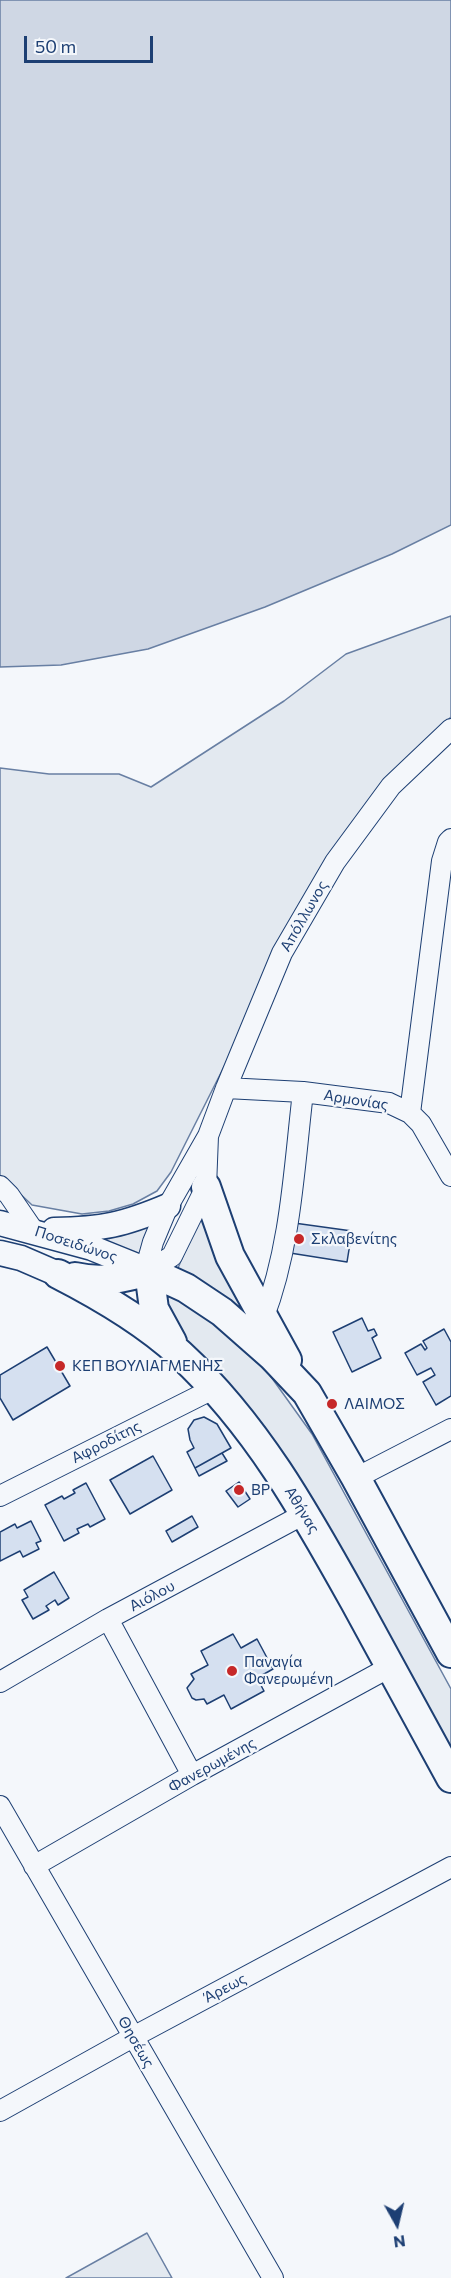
<!DOCTYPE html>
<meta charset="utf-8">
<style>
body{margin:0}
#map{position:relative;width:451px;height:2278px;overflow:hidden;background:#f4f7fb;font-family:Commissioner,sans-serif}
canvas{display:block}
.north{position:absolute;left:367px;top:2194px;width:60px;height:60px;-webkit-text-stroke:4px #f4f7fb;paint-order:stroke;rotate:172deg;font-size:16px;font-weight:700;line-height:24px;text-align:center;color:#1d3f73}
.north::after{content:'';display:block;margin:auto;width:21px;height:27px;background:#1d3f73;clip-path:polygon(50% 0,100% 100%,50% 72%,0 100%)}
.scale{position:absolute;left:24px;top:36px;width:129px;height:27px;box-sizing:border-box;border:3px solid #1d3f73;border-top:0;padding-left:8px;font-size:18px;line-height:21px;white-space:nowrap;color:#1d3f73;-webkit-text-stroke:4px #f4f7fb;paint-order:stroke}
</style>
<div id="map">
<canvas width="451" height="2278"></canvas>
<div class="north">N</div>
<div class="scale">50 m</div>
</div>
<script>
const g = document.querySelector('canvas').getContext('2d');
g.lineJoin = 'round';
function fillPath(path, color) { g.fillStyle = color; g.fill(path, 'evenodd'); }
function strokePath(path, color, width, dash) { g.strokeStyle = color; g.lineWidth = width; g.lineCap = dash ? 'butt' : 'round'; g.setLineDash(dash || []); g.stroke(path); }
function drawText(font, color, halo, rows, align = 'center') {
  g.font = font + ' Commissioner,sans-serif'; g.lineWidth = 4.5; g.setLineDash([]); g.textBaseline = 'middle'; g.strokeStyle = halo; g.fillStyle = color; for (const [text, x, y, turn = 0] of rows) {
    g.save(); g.translate(x, y); g.rotate((+turn || 0) * Math.PI / 180); g.textAlign = isNaN(turn) ? turn : align; if (halo) g.strokeText(text, 0, 0); g.fillText(text, 0, 0); g.restore();
  }
}
const green = new Path2D(`
 M451,616V717L390,774L319,878L171,1172L157,1191L133,1204L109,1211L82,1214L32,1205L0,1175V768L49,774H119L151,787L284,701L346,654Z
 M204,1204L246,1306L237,1313L176,1273Z
 M157,1218L141,1255L91,1240Z
 M168,1292L201,1309L269,1374L312,1434L451,1689V1756L279,1447L235,1396L176,1336L159,1303Z
 M147,2233L172,2278H66Z`);
fillPath(green, '#e3e9f0');
strokePath(green, '#687fa3', 1.5);
const water = new Path2D(`
 M0,0H451V525L392,554L265,607L148,649L61,665L0,667Z`);
fillPath(water, '#cfd7e4');
strokePath(water, '#687fa3', 1.5);
const building = new Path2D(`
 M294,1223L352,1231L347,1262L290,1253Z
 M362,1318L368,1331L374,1329L377,1335L372,1338L381,1358L352,1372L333,1332Z
 M444,1329L451,1342V1396L436,1405L423,1382L435,1375L431,1368L417,1375L405,1353L421,1344L425,1350L427,1348L423,1341Z
 M47,1347L70,1386L13,1420L0,1398V1375Z
 M204,1417L217,1424L231,1448L195,1468L187,1452L194,1448L190,1440L188,1429L194,1420Z
 M222,1453L227,1461L199,1476L195,1468Z
 M153,1456L172,1490L130,1514L110,1480Z
 M239,1482L250,1499L238,1507L226,1491Z
 M86,1483L105,1519L90,1527L88,1524L77,1529L79,1533L64,1541L45,1505L62,1496L64,1499L75,1493L73,1490Z
 M192,1516L198,1527L172,1542L166,1531Z
 M31,1521L41,1541L36,1543L39,1549L23,1557L20,1551L0,1561V1532L15,1524L17,1528Z
 M54,1572L69,1598L58,1605L55,1600L46,1606L49,1610L33,1619L22,1600L28,1597L24,1590Z
 M233,1634L241,1648L257,1639L273,1669L257,1678L264,1691L231,1709L224,1695L207,1704L204,1699L196,1700L192,1698L187,1688L194,1679L191,1674L208,1665L201,1651Z`);
fillPath(building, '#d5e0f0');
strokePath(building, '#1d3f73', 1.5);
const minor = new Path2D(`
 M226,1088L303,1092L389,1103L410,1113L421,1124L451,1176
 M410,1113L442,861L448,842L451,839
 M208,1136L206,1187L172,1256L149,1271L148,1260L153,1242L168,1206L208,1136L226,1088L282,953L335,862L391,786L451,729
 M0,1186L9,1195L33,1230
 M263,1319C291,1247 294,1168 303,1092
 M356,1478L451,1429
 M0,1496L213,1389
 M108,1619L192,1775
 M0,1682L108,1619L306,1513
 M0,1806L273,2278
 M34,1866L192,1775L390,1667
 M0,2111L133,2037L451,1867`);
const major = new Path2D(`
 M0,1223L92,1248L149,1271
 M54,1230C103,1229 123,1225 168,1206
 M0,1253L21,1258L58,1274`);
const highway = new Path2D(`
 M206,1187L230,1256L287,1360
 M149,1271L186,1288L222,1312L272,1356L307,1393L356,1478L451,1653
 M149,1271L154,1309L172,1342
 M58,1274C101,1296 144,1321 180,1354C256,1424 305,1512 355,1602C387,1660 419,1719 451,1778
 M75,1277C102,1283 123,1278 149,1271`);
strokePath(minor, '#1d3f73', 22);
strokePath(major, '#1d3f73', 27);
strokePath(highway, '#1d3f73', 32);
strokePath(minor, '#f4f7fb', 20);
strokePath(major, '#f4f7fb', 24);
strokePath(highway, '#f4f7fb', 28);
for (const [x, y, r, color] of [
 [299,1239,6,"#c62828"],
 [60,1366,6,"#c62828"],
 [332,1404,6,"#c62828"],
 [239,1490,6,"#c62828"],
 [232,1671,6,"#c62828"]
]) { const dot = new Path2D(); dot.arc(x, y, r, 0, 2 * Math.PI); g.fillStyle = color; g.fill(dot); strokePath(dot, '#f4f7fb', 2); }
drawText('15px', '#1d3f73', '#f4f7fb', [
 ["Απόλλωνος",304,916,-60],
 ["Αρμονίας",356,1100,9],
 ["Ποσειδώνος",76,1244,18],
 ["Αφροδίτης",106,1442,-27],
 ["Αθήνας",302,1510,58],
 ["Αιόλου",152,1596,-28],
 ["Φανερωμένης",212,1765,-29],
 ["Άρεως",225,1988,-28],
 ["Θησέως",136,2042,60]
]);
drawText('15px', '#1d3f73', '#f4f7fb', [
 ["Σκλαβενίτης",311,1239],
 ["ΚΕΠ ΒΟΥΛΙΑΓΜΕΝΗΣ",72,1366],
 ["ΛΑΙΜΟΣ",344,1404],
 ["BP",251,1490],
 ["Παναγία",244,1662],
 ["Φανερωμένη",244,1679]
], 'left');
</script>
